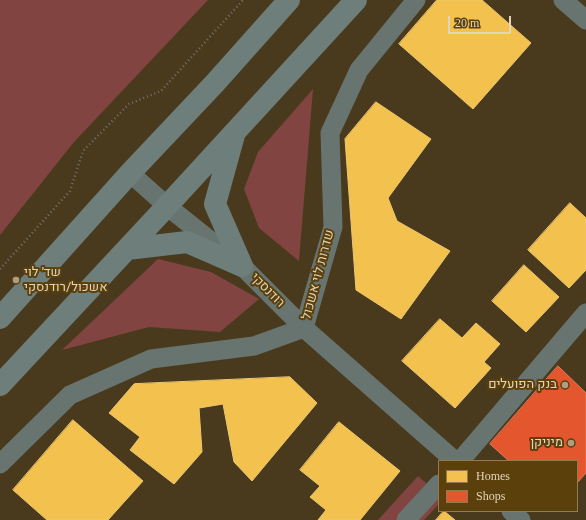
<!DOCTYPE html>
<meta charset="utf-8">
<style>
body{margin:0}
#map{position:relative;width:586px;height:520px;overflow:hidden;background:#493a1e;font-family:Georgia,serif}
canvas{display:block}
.legend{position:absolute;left:438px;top:460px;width:140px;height:52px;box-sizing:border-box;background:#5b400c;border:1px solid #927b52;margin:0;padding:5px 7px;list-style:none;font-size:12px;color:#e4d4bb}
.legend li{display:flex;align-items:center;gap:8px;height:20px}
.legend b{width:20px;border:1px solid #927b52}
.scale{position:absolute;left:448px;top:16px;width:63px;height:18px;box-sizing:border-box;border:2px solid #e4d4bb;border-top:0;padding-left:5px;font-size:12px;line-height:14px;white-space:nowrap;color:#e4d4bb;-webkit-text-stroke:3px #5b400c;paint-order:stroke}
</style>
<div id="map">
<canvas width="586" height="520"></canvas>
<ul class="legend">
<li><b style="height:11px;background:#f2c14e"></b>Homes</li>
<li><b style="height:11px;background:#e4572e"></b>Shops</li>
</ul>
<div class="scale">20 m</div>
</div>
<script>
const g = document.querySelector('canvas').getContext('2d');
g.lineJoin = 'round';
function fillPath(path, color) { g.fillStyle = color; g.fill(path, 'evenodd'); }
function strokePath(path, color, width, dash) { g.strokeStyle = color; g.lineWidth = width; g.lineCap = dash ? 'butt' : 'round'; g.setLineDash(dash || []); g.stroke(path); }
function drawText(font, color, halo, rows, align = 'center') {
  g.font = font + ' Georgia,Heebo,serif'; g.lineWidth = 4; g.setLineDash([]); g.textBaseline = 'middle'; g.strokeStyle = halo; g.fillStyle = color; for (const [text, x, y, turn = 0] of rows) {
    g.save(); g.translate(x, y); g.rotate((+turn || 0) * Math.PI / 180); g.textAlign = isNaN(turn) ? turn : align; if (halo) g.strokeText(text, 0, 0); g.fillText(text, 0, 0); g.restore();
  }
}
fillPath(new Path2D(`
 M0,0H208L74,142L0,235Z
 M313,89L299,261L259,228L244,189L258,152Z
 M158,259L211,272L259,299L220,332L149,327L62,350Z
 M418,476L439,494V504L424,520H378Z`), '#824441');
const homes = new Path2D(`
 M437,0H482L531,43L473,109L399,44Z
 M376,102L431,139L388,198L397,221L450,251L401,319L356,290L345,139Z
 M570,203L586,218V270L569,288L528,250Z
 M524,265L559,297L526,332L492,301Z
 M440,319L462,338L476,323L500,344L484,362L491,368L455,408L402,361Z
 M290,377L317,403L252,481L234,462L223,404L199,408L202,452L174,484L130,450L140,437L109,413L134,384Z
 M73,420L143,481L108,520H47L13,490Z
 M339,422L400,471L360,520H318L326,510L310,497L320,486L300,470Z
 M444,511L455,520H436Z`);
fillPath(homes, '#f2c14e');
strokePath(homes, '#eec76f', 1);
const shops = new Path2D(`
 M558,366L586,393V473L577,483V461H509L490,444Z`);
fillPath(shops, '#e4572e');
strokePath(shops, '#e47c58', 1);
strokePath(new Path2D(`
 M0,269L70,191L83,151L129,104L161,91L243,0`), '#71746b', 2.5, [1, 3]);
strokePath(new Path2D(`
 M563,0L586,20
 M130,173L167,206L242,266L304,328L455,461
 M460,461L586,313
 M0,464L70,395L151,359L254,346L304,328L333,227L330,133L359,70L416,0
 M511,511L521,520
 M406,520L439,484`), '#687470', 19);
strokePath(new Path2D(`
 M234,135L215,204L242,266
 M127,249L187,242L242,266
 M0,318L130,173L215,83L289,0
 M0,385L167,206L356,0`), '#6e7e7b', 22);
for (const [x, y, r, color] of [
 [16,280,4,"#ae9e84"],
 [565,385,4,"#ae9e84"],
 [571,443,4,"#ae9e84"]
]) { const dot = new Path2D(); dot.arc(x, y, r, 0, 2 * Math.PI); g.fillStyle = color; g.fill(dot); strokePath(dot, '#5b400c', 1.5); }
drawText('13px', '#e4d4bb', '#5b400c', [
 ["שד׳ לוי",24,273,"left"],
 ["אשכול/רודנסקי",24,288,"left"],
 ["בנק הפועלים",557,385],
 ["מיניקן",563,443]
], 'right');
drawText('13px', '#e4d4bb', '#5b400c', [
 ["שדרות לוי אשכול",319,275,-75],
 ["רודנסקי",267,291,45]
]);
</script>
